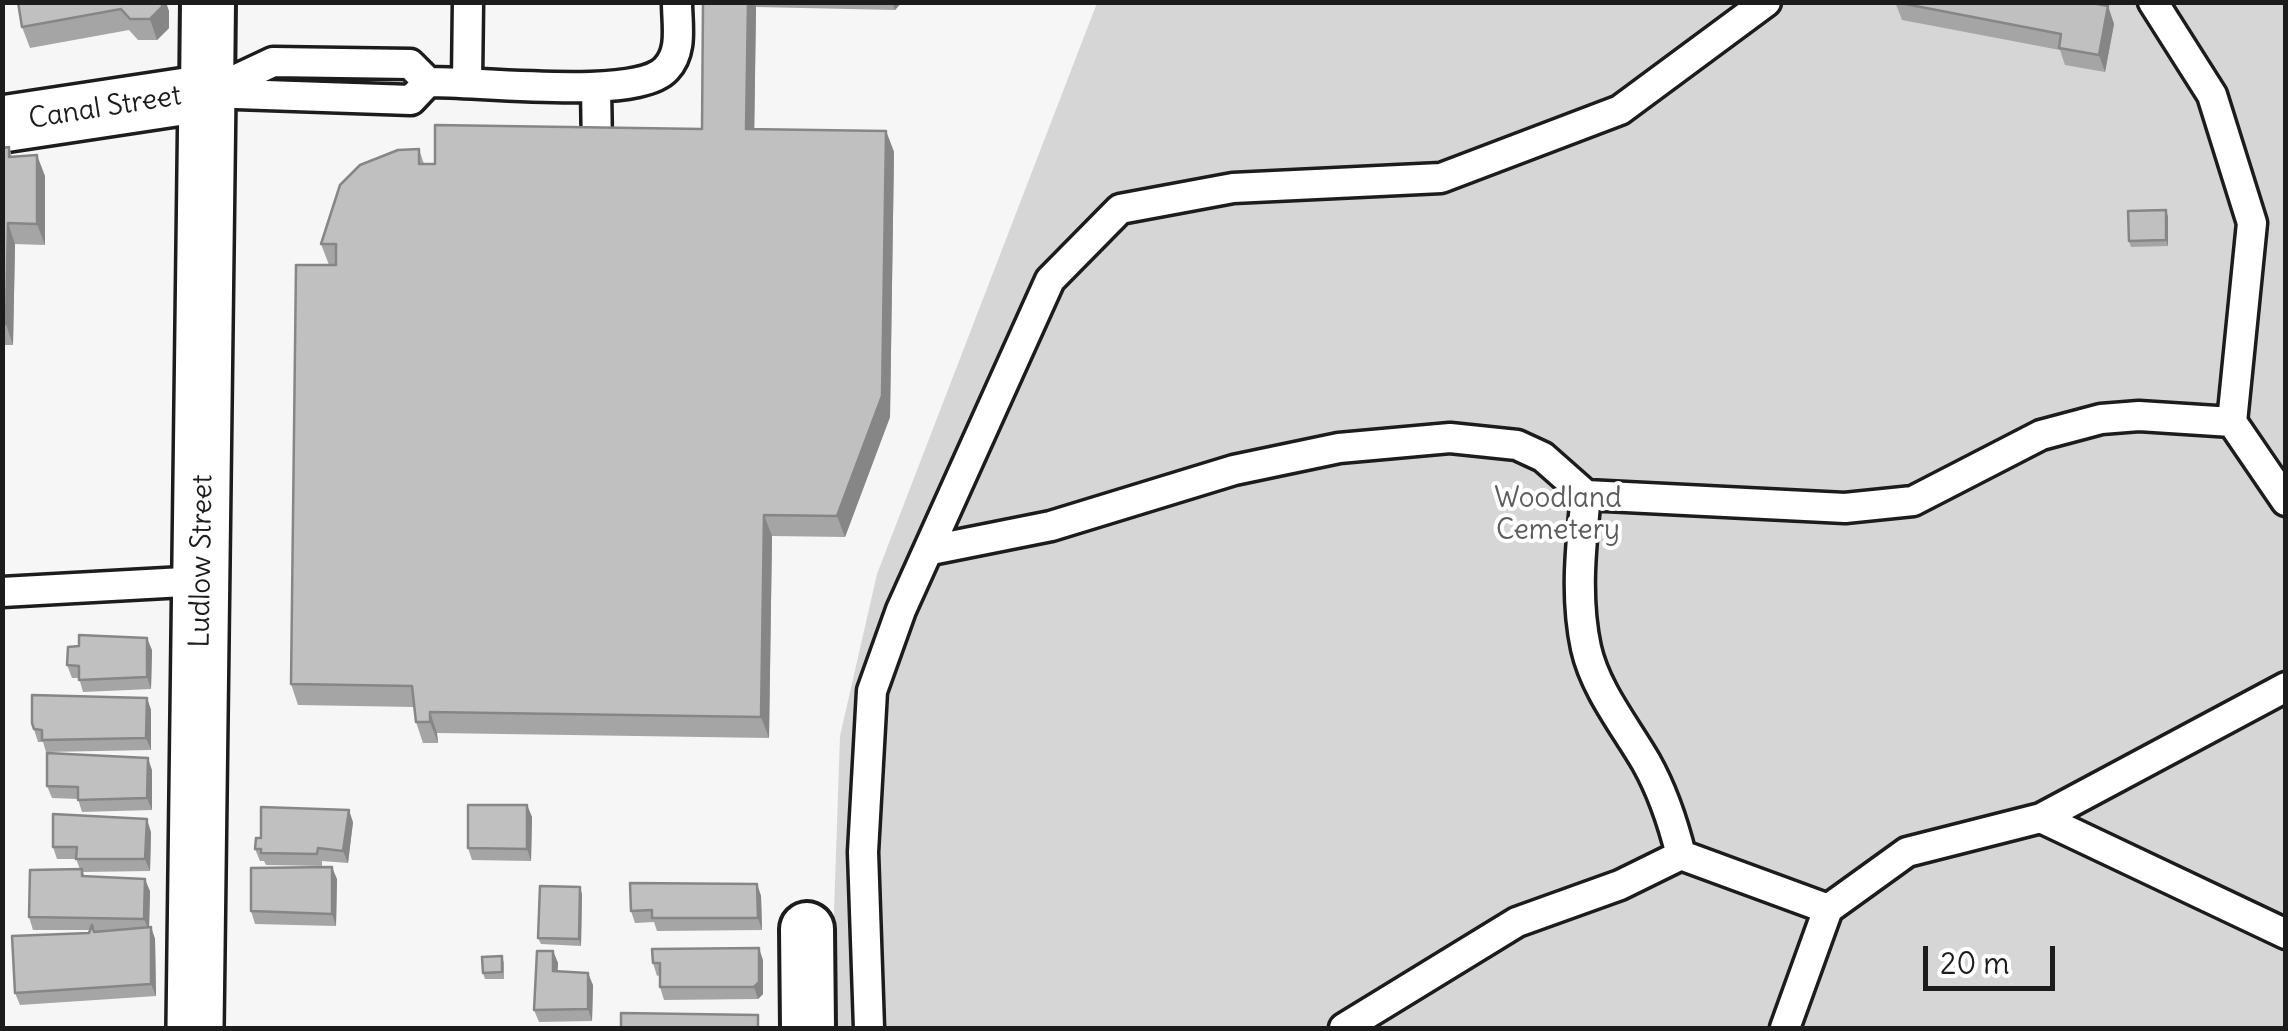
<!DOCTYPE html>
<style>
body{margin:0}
#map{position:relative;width:2288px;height:1031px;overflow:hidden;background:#f6f6f6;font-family:Delius,sans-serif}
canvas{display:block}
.frame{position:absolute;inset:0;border:5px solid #1c1c1c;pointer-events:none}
.scale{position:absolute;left:1923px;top:946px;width:132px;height:45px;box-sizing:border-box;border:5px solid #1c1c1c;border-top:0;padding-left:12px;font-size:30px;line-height:35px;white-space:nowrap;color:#1c1c1c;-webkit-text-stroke:8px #fff;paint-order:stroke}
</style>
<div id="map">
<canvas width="2288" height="1031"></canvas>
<div class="frame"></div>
<div class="scale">20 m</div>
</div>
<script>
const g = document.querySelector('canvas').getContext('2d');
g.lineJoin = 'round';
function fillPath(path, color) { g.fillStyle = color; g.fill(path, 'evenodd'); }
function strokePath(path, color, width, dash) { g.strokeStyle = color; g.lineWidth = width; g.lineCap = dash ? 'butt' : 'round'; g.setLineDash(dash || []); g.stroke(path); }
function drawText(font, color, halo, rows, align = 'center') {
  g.font = font + ' Delius,sans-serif'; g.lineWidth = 8; g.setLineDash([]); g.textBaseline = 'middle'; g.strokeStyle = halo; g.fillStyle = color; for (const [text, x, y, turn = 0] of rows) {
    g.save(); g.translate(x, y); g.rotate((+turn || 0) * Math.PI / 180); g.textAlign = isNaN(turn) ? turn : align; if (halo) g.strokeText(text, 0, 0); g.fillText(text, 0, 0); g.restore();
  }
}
fillPath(new Path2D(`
 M1097,3H2285V1028H830L840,736L877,574Z`), '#d6d6d6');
const lane = new Path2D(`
 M2153,2L2212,95L2252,223L2232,422L2286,501
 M467,81L468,2
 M596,87L597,149
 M207,93L411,100L428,82C476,81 637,101 666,69C683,51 677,26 677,2
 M207,93L273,62L410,64L428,82
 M1586,495C1581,546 1575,597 1586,648C1595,689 1625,726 1646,762C1663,792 1673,823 1681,855
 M931,550L1051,526L1234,470L1339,448L1450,438L1517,445L1543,457L1586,495L1845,508L1913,501L2041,435L2101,419L2139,416L2232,422
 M2,592L202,581
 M2041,818L2286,934
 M869,1028L863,852L872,691L901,610L1050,280L1120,209L1233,188L1441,178L1620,110L1766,2
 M1344,1028L1517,922L1620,885L1681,855L1828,909
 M1785,1028L1828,909L1907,852L2041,818L2286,687`);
const street = new Path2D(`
 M207,93L208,2
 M807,929L808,1028`);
const secondary = new Path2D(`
 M2,124L207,93L195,1028`);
strokePath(lane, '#1c1c1c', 35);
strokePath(street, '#1c1c1c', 60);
strokePath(secondary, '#1c1c1c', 62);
strokePath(lane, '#fff', 28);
strokePath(street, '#fff', 52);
strokePath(secondary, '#fff', 55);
fillPath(new Path2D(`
 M18,2L169,11V28L157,40H138L129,30L30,48L22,27Z
 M703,2H902L895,10L756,7L754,130L886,131L894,152L890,417L845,537L772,536L769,738L437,733L438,743H423L416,722L414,707L298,705L291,684L329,265L321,244L419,149L424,164H435L702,129Z
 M1895,2L2108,6L2114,24L2105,72L2065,65L2060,50L1902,20Z
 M9,147L12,157L45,176V245L15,244L13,345H2V148Z
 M2166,210L2168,217V246L2131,247L2129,241Z
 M152,650L151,689L83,692L79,678H72L67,665Z
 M147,698L151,710V750L46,752L43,742H38L32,723Z
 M152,770V810L82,812L78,799L52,798L47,786Z
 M527,805L532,817L531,861L472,860L468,848Z
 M353,822L348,863L322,861V866L266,865L264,861H260L255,849L261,838Z
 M151,832L150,871L83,872L85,877L150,891L149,927H151L155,939L156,996L20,1005L15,993L90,930H33L29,917L80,869L76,859H57L53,847Z
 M337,879L336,926L255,924L251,911Z
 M757,884L761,896L762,930L657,931L654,922L635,923L631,911Z
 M582,894L581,946L541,944L538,938Z
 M553,951L558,963L557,972L593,985L592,1021L539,1022L534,1010Z
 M502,956L504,963V979H485L483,973Z
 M763,960V994L758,999L664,1000L660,987V975L657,976L653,963Z`), '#a5a5a5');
fillPath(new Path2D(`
 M162,2H166L169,11V28L157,40L150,19Z
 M748,2H754L756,7L754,151L746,129Z
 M892,2H902L895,10Z
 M2108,6L2114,24L2105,72L2099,55Z
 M886,131L894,152L890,417L845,537L837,516Z
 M37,155L45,176V245L37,224Z
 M2166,210L2168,217V246L2166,240Z
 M8,223L15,244L13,345L6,324Z
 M764,515L772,536L769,738L761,717Z
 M147,638L152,650L151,689L147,677Z
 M147,698L151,710V750L146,738Z
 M430,712L437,733L438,743L430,722Z
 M148,758L152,770V810L147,798Z
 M527,805L532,817L531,861L527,849Z
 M349,810L353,822L348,863L343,851Z
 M147,819L151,832L150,871L145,859Z
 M332,867L337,879L336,926L332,914Z
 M145,879L150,891L149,931L144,919Z
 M757,884L761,896L762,930L758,918Z
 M580,887L582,894L581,946L579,939Z
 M151,927L155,939L156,996L151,984Z
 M759,948L763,960V994L758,999L754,987Z
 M553,951L558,963L557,984L553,971Z
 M588,973L593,985L592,1021L588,1009Z`), '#868686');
const building = new Path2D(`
 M18,2H162V7L150,19H130L121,9L22,27Z
 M703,2H748L746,129L886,131L882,396L837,516L764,515L761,717L430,712V722H416L412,686L291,684L296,265H336V244H321L340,185L360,165L398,150L419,149V164H435V125L702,129Z
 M1895,2H2087L2108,6L2099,55L2059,48L2061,34Z
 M9,147V157L37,155V224L8,223L6,324H2V148Z
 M2166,210V240L2129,241L2128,211Z
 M79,635L147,638V677L79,680V666L67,665L68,647L79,646Z
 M32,695L147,698L146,738L42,740V730L34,729L32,723Z
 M47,753L148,758L147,798L78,800V787L47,786Z
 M468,805H527V849L468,848Z
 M261,807L349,810L343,851L318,848L317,854L261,853V849H255L256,838H261Z
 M53,814L147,819L145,859H76L77,847H53Z
 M332,867V914L251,911V868Z
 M82,869V876L145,879L144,919L29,917L30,870Z
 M630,883L757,884L758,918H652V910L631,911Z
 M540,886L580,887L579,939L538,938Z
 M92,925L94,932L151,927V984L15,993L12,936L89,933Z
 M759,948V982L754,987H660V963H653L652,949Z
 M537,951H553V971L588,973V1009L534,1010Z
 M502,956V972L483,973L482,957Z
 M621,1013L758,1015V1028H621Z`);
fillPath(building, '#c0c0c0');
strokePath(building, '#868686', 2.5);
drawText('28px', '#1c1c1c', '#fff', [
 ["Canal Street",105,108,-9],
 ["Ludlow Street",202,561,-89]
]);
drawText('28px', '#5d5d5d', '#fff', [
 ["Woodland",1558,499],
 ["Cemetery",1558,531]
]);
</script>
